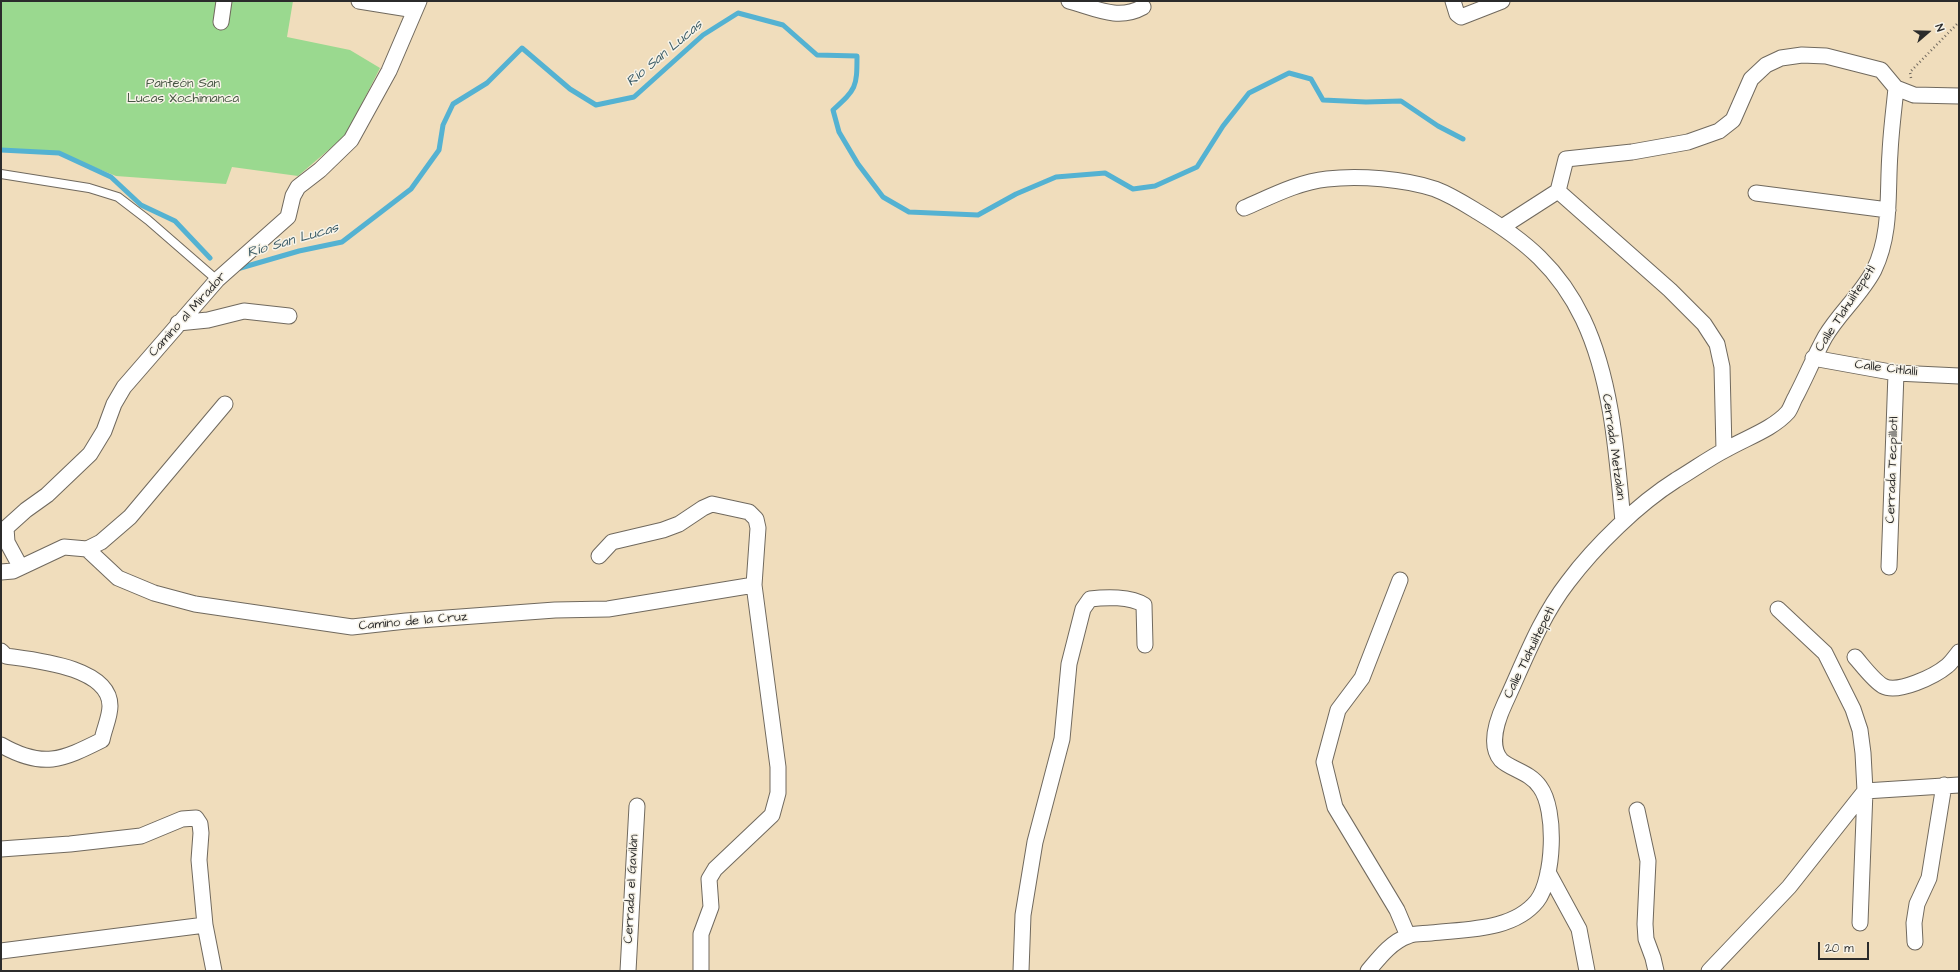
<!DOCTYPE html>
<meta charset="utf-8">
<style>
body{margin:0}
#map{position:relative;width:1960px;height:972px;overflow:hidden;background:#f0ddbc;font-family:"Architects Daughter",sans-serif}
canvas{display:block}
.frame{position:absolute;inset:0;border:2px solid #2b2b2b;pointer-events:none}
.north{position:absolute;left:1908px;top:12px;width:40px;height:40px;-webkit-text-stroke:3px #f7f3e8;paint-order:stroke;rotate:70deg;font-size:11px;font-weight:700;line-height:16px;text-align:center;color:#2b2b2b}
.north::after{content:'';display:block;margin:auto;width:14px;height:18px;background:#2b2b2b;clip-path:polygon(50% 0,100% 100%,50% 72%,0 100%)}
.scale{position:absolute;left:1818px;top:942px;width:51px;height:18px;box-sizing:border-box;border:2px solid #2b2b2b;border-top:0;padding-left:5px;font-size:12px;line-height:14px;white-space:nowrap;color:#2b2b2b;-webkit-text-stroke:3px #f7f3e8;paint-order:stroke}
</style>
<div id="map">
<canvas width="1960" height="972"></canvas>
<div class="frame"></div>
<div class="north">N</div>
<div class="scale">20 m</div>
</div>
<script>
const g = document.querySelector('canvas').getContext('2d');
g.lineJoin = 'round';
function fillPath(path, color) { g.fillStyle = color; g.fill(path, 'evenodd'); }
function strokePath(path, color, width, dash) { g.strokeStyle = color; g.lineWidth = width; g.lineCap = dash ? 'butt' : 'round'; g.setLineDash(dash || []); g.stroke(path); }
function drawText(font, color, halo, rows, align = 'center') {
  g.font = font + ' "Architects Daughter",sans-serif'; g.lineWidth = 3; g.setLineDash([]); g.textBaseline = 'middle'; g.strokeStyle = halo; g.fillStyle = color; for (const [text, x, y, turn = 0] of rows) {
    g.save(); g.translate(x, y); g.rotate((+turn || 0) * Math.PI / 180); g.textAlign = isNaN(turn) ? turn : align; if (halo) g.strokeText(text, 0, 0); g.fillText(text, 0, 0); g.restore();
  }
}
fillPath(new Path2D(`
 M1,1H293L287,37L350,50L380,68L346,135L298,176L232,167L226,184L116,176L59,153L1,151Z`), '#9ad98f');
strokePath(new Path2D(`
 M1,150L59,153L111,177L141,205L175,221L210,258
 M237,269L299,251L342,242L411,189L439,150L443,125L453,104L487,83L522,48L570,89L596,105L634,97L703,35L738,13L783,25L817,55L857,56C857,88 856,89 833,110L839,132L858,164L883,197L909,212L978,215L1016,194L1056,177L1105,173L1133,189L1155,186L1197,167L1223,126L1249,93L1289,73L1311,79L1323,100L1366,102L1401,101L1438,126L1463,139`), '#54b2d2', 5);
const service = new Path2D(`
 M1,174L89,188L118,197L148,220L217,280`);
const minor = new Path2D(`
 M359,1L415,10
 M1069,1C1095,8 1118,21 1143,7
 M1453,1L1457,14L1461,17L1502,1
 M221,22L224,1
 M1558,191L1566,159L1632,152L1688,142L1719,131L1733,120L1751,79L1766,65L1781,58L1802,55L1826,56L1881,70L1896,88L1914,95L1959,96
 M1558,191L1670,290L1704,324L1717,344L1722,367L1724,450
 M1756,193L1888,210
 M1244,208C1270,197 1298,182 1327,179C1359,175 1405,179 1435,189C1451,195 1465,204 1478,212C1526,241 1559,269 1583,319C1612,380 1617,456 1623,522
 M1502,227L1558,191
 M178,323L208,320L244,311L289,316
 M1813,358L1896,373L1959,376
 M87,549L118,578L154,593L195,604L352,627L406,621L555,610L608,609L754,585
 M87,549L101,542L130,517L225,404
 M599,556L612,542L663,530L679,524L703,508L712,504L749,512L756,519L758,528L754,585L778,767V793L772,815L715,869L709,879L711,907L701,934V971
 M20,566L7,542L6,528L26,510L47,495L90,454L104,431L114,404L124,387L217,280L288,217L293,196L298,187L320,170L351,140L389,71L419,1
 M1889,567L1896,373
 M1,572L13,571L64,547L87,549
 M1400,580L1362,678L1338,710L1324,762L1335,807L1397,910L1408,936
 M1778,609L1825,653L1853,709L1860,730L1863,753L1865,791L1860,923
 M1,651L6,656C34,660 110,667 110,706C110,717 104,729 102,740C62,760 43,769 1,745
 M1855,657C1863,666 1873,680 1883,686C1898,694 1935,676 1947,666C1951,663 1955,657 1959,652
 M1637,810L1648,861L1645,924L1646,939L1653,958L1656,971
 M1,849L70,844L141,836L182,819L196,818L200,824L201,833L199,860L205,925L214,971
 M1548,872L1579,929L1587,971
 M1915,942L1914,923L1917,904L1929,878L1944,785
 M1,951L205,925
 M628,971L637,806
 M1021,971L1023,915L1035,842L1062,739L1069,664L1083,609L1090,599C1105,597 1131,596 1144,605L1145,645
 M1368,971C1379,958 1391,942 1408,936C1414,933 1424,934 1431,933C1465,929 1513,931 1537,901C1554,879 1557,810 1540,787C1530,772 1510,769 1501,760C1488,745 1498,718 1505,703C1524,662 1540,618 1568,582C1595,546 1638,504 1676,480C1693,470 1709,458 1727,449C1746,438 1773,429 1788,412C1791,408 1793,401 1796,396C1806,377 1814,357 1825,337C1839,313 1861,295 1874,270C1892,233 1887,192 1890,153C1891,131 1894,109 1896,88
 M1709,971L1789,887L1865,791L1959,785`);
strokePath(service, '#70695e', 10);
strokePath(minor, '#70695e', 17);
strokePath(new Path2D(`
 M1911,78L1910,72L1959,22`), '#70695e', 2.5, [1, 3]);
strokePath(service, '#fff', 8);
strokePath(minor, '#fff', 15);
drawText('13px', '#475644', '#f7f3e8', [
 ["Panteón San",183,84],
 ["Lucas Xochimanca",183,99]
]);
drawText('13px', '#2b2b2b', '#f7f3e8', [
 ["Calle Tlahuiltepetl",1846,309,-57],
 ["Camino al Mirador",188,315,-48],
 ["Calle Citlalli",1886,369,7],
 ["Cerrada Metzalan",1613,447,82],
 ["Cerrada Tecpillotl",1893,470,-88],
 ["Camino de la Cruz",413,622,-5],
 ["Calle Tlahuiltepetl",1530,653,-64],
 ["Cerrada el Gavilán",632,889,-87]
]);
drawText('italic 14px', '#395a65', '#f7f3e8', [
 ["Río San Lucas",665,54,-40],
 ["Río San Lucas",293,241,-16]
]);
</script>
